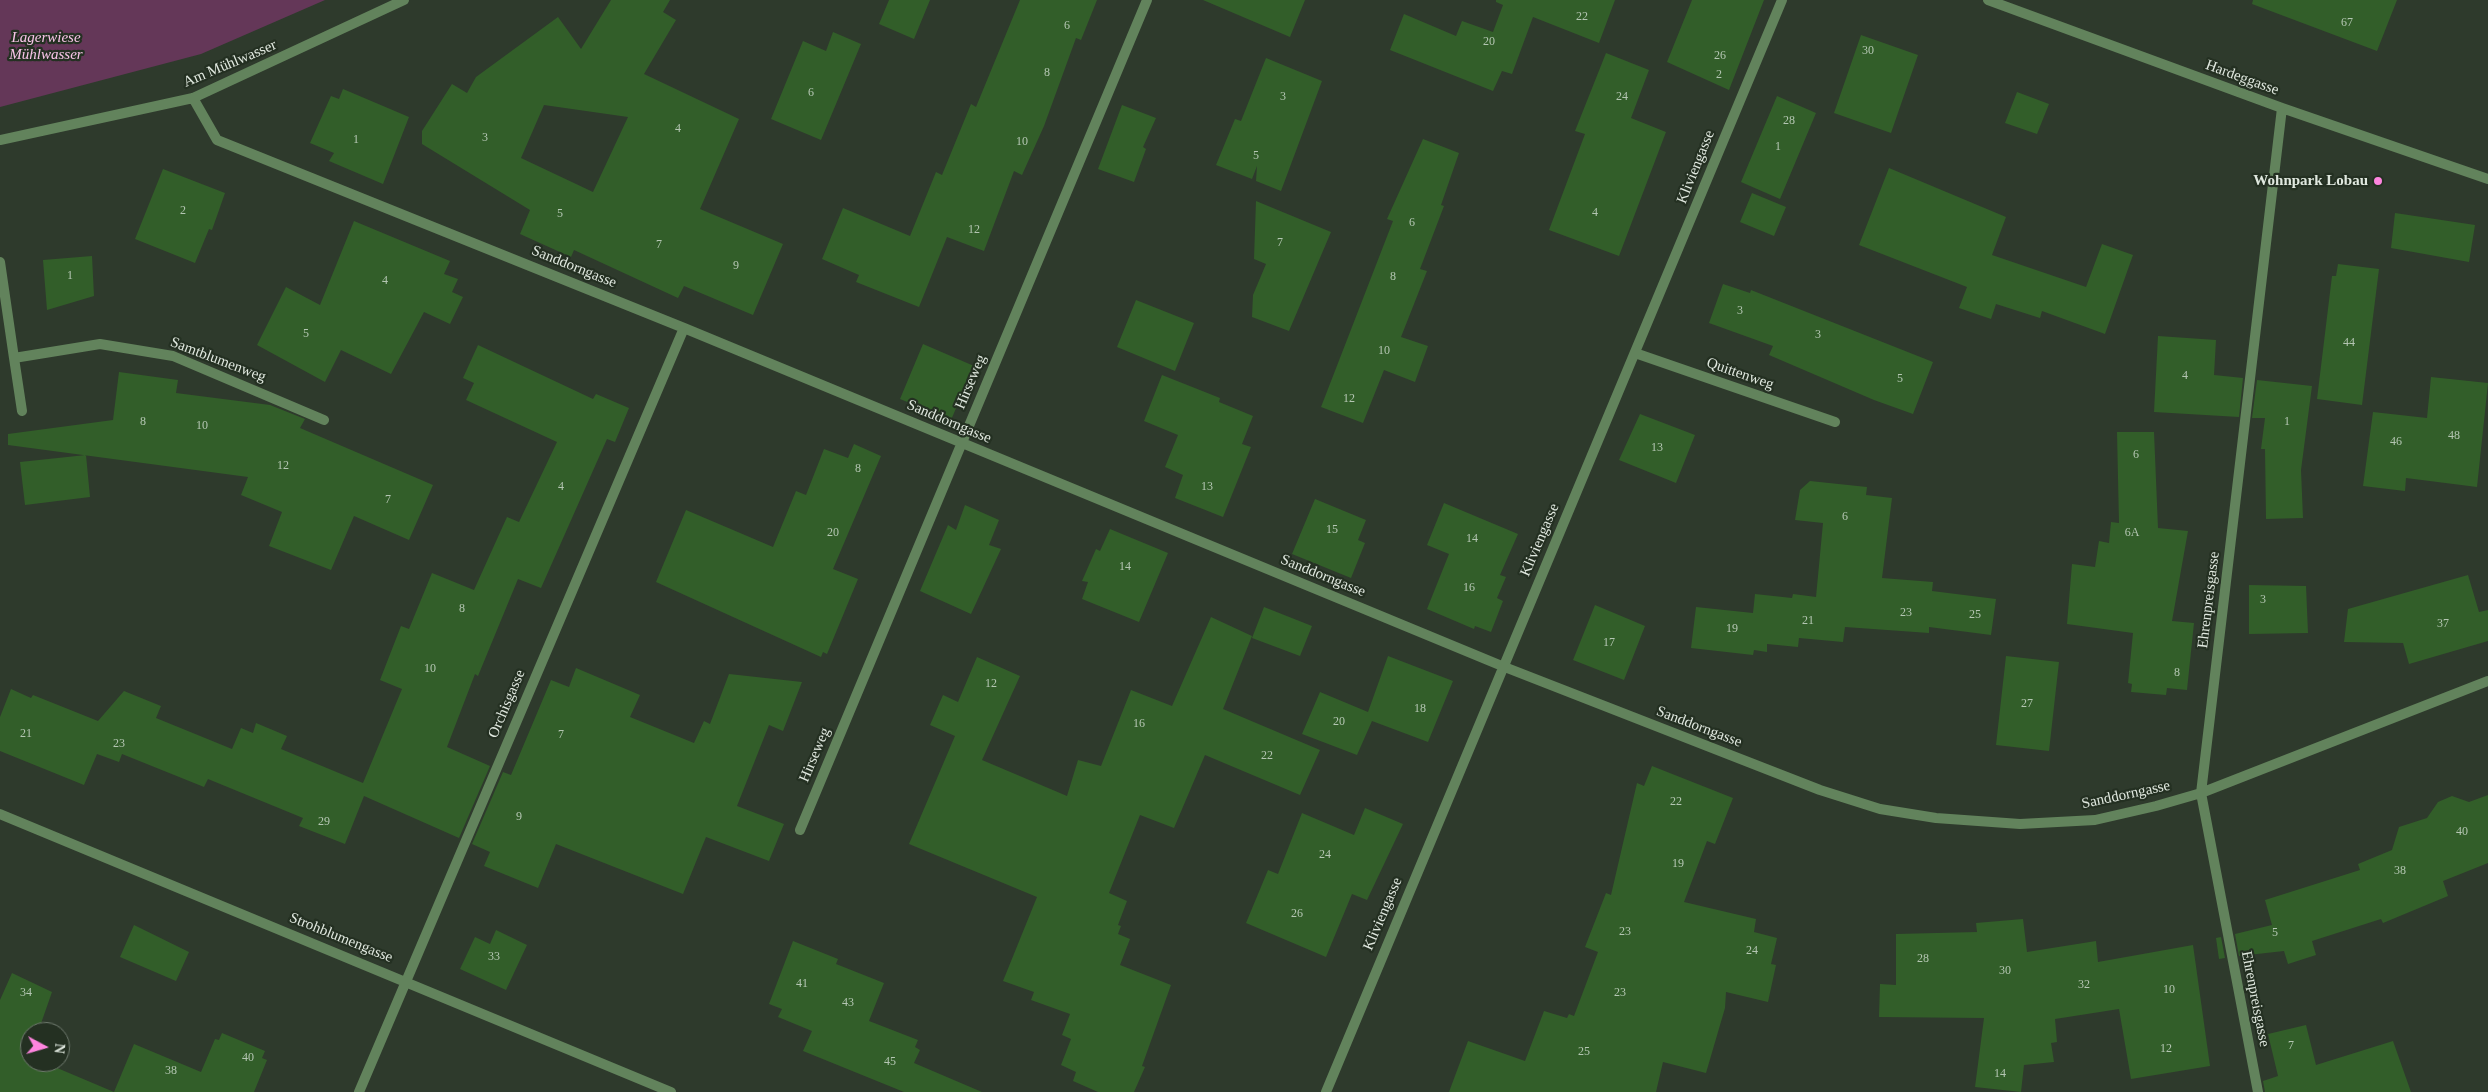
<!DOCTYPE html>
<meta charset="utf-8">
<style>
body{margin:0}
#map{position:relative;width:2488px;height:1092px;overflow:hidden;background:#2e3a2c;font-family:Georgia,serif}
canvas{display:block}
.north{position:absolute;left:20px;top:1022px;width:50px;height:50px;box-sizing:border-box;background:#243022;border:1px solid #6f7a6e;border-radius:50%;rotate:96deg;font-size:14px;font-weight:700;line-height:20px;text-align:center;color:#e0e8df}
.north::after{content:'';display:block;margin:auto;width:18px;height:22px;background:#fe85df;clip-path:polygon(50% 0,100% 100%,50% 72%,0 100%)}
</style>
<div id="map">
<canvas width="2488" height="1092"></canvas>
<div class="north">N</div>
</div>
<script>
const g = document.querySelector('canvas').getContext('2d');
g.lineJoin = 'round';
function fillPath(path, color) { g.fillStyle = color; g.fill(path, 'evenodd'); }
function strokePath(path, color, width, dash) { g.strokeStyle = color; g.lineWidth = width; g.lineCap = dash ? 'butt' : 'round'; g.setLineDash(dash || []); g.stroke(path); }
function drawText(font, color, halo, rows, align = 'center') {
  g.font = font + ' Georgia,serif'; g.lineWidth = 4.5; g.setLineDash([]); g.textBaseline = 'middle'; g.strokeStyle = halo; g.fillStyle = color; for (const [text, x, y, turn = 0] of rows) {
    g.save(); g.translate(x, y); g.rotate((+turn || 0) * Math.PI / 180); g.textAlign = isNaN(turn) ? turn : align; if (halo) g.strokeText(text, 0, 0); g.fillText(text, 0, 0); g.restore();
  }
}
fillPath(new Path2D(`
 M0,0H325L201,54L0,107Z`), '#643758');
fillPath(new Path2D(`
 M611,0H670L663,12L676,20L644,74L739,119L700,209L783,244L753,315L684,286L678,298L574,250L571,257L520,234L530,210L422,144V131L452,84L467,93L476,77L558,17L581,49ZM544,105L628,117L593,192L521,158Z
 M889,0H930L914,39L879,24Z
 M1020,0H1097L1081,40L1076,38L1044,126L1022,175L1014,171L984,251L947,237L919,307L856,282L859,275L822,259L843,208L910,236L936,172L942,175L971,104L976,107Z
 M1203,0H1305L1290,37Z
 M1496,0H1615L1599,43L1533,17L1512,74L1502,71L1493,91L1390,50L1404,14L1456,36L1462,21L1493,32L1503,5L1496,2Z
 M1692,0H1764L1729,90L1667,62Z
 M2253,0H2397L2377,51L2252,4Z
 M833,32L861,44L821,140L771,119L803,41L826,51Z
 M1861,35L1918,55L1891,133L1834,113Z
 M1606,53L1649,70L1631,118L1666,132L1619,256L1549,230L1585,134L1575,131Z
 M1266,58L1322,81L1281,191L1256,181L1257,166L1252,179L1216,165L1235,119L1241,121Z
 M343,89L409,117L383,184L329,161L334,153L310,143L331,96L339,99Z
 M2017,92L2049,104L2037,134L2005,123Z
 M1777,96L1816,113L1780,199L1741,182Z
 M1122,105L1156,118L1143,147L1146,149L1134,182L1098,169Z
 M1423,139L1459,153L1441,205L1444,206L1420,269L1427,271L1401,337L1428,346L1415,382L1384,370L1363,423L1321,407L1393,221L1387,219Z
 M1889,168L2006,217L1992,255L2086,287L2102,244L2133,255L2105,334L2042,311L2040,318L1996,304L1991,319L1959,308L1967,287L1859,245Z
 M163,169L225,193L212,230L209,229L195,263L135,239Z
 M1752,193L1786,207L1774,236L1740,222Z
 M1256,201L1331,232L1289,331L1252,317L1253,295L1266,264L1254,259Z
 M2395,213L2475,225L2469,262L2391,248Z
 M354,221L450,261L444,274L458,279L452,292L463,297L450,324L424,312L391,374L341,350L325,382L257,345L286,287L320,305Z
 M92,256L94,296L47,310L43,260Z
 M2338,264L2379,269L2362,405L2317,399L2332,276H2336Z
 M1723,284L1750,293L1751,290L1933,362L1913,414L1874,400L1769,355L1773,346L1709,323Z
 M1136,300L1194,323L1175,371L1117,347Z
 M2158,336L2216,340L2214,375L2243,378L2239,417L2154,412Z
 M923,344L974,366L951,420L900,399Z
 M478,345L593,399L596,394L629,408L615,442L607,439L541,588L518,579L478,676L475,674L447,747L490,766L459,838L364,796L345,844L299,826L303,818L208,779L204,787L122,754L119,762L97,754L84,785L0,751V717L11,689L31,698L33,695L98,721L124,691L161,706L156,718L232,749L241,728L253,733L256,723L287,736L281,749L363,783L402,689L380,680L401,626L409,629L432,573L474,590L507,517L519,522L557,442L466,400L474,383L463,378Z
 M119,372L178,380L176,393L270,405L305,419L300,428L433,485L409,540L354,516L331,570L269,546L282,512L241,495L248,477L8,445V434L113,420Z
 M1162,375L1220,398L1219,402L1253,416L1242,444L1251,447L1223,517L1175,498L1183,475L1165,467L1178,435L1144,421Z
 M2431,377L2488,383L2477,487L2406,478L2405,491L2363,486L2373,412L2427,418Z
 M2257,380L2312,386L2301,470L2303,518L2266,519L2265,449H2261L2265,418H2252Z
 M1640,414L1695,435L1676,483L1619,460Z
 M2117,432H2154L2158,528L2188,531L2172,621L2194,623L2187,690L2167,688L2166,695L2131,692L2132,684L2128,683L2133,633L2067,624L2072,564L2095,567L2099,541L2109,543L2111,522L2119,523Z
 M854,444L881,456L833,569L858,579L827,654L823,652L821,657L656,582L686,510L773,547L796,491L806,495L824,449L848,458Z
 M86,455L90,497L25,505L20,462Z
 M1810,481L1867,487L1866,495L1892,498L1882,578L1933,582L1932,591L1996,599L1991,635L1929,627V633L1845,627L1843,642L1799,638L1798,647L1767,644V652L1754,650L1753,655L1691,648L1696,607L1753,613L1755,594L1792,598L1793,594L1816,597L1823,523L1795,520L1800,490Z
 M1315,499L1366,520L1358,540L1365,543L1351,578L1292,554Z
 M1444,503L1518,534L1500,575L1506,577L1497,598L1503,601L1491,632L1475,626L1474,629L1427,609L1449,554L1427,545Z
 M965,505L999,520L989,545L1001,549L971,614L920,591L948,525L956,530Z
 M1110,529L1168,553L1139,622L1082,599L1088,582L1082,581L1096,549L1100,551Z
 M2468,575L2479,612L2488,610V641L2409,664L2403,643L2344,642L2348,609Z
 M2249,585L2306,586L2308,633L2249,634Z
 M1595,605L1645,626L1624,680L1573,660Z
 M1264,607L1312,626L1300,656L1252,638Z
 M1211,617L1252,636L1223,709L1320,750L1300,795L1205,755L1174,828L1140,815L1109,893L1127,901L1118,925L1121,926L1118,934L1130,939L1120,965L1171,985L1142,1066L1145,1067L1134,1092H1098L1073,1081L1076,1072L1061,1065L1071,1039L1062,1035L1070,1014L1031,1000L1034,992L1003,981L1037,897L909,844L955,736L930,725L943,695L958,702L977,657L1020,676L982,760L1067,796L1078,760L1101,766L1131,690L1172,706Z
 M1388,656L1453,681L1428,742L1372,721L1357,755L1302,734L1320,692L1368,712Z
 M2006,656L2059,662L2049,751L1996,745Z
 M576,668L640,695L630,717L694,743L704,721L710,724L729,674L802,682L783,731L769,725L737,806L784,824L769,861L706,837L683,894L556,844L538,888L484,866L490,852L472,844L503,772L511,775L551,680L569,687Z
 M1652,766L1733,798L1715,844L1707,841L1684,902L1756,919L1754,932L1777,938L1771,964L1776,965L1768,1002L1726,992L1725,1008L1706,1073L1663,1062L1656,1092H1449L1468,1041L1525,1061L1544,1011L1567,1018L1569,1014L1574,1016L1598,952L1585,947L1606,893L1611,895L1637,783L1644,786Z
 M2488,795V863L2443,881L2448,896L2383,923L2381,919L2312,941L2316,955L2288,964L2284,951L2239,956L2235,934L2272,925L2265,900L2360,870L2358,864L2392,850L2399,827L2427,818L2438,802L2452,796L2469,802Z
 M1365,808L1403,824L1367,900L1352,894L1326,957L1246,923L1268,870L1278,874L1302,813L1354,835Z
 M2023,919L2027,952L2096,941L2098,962L2193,945L2210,1066L2131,1079L2119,1009L2055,1019L2057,1042L2051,1043L2054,1062L2024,1065L2021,1092L1975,1087L1984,1018L1879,1017L1880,984L1896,985V934L1977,932L1976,923Z
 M134,925L189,952L176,981L120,957Z
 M496,930L527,945L506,990L460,969L475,937L490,944Z
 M2221,937L2225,958L2219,959L2216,938Z
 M793,941L838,959L836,964L884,983L869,1021L918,1040L915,1047L920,1050L914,1063L982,1092H904L803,1051L812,1031L778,1017L782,1009L769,1004Z
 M12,973L52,992L38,1032H30V1062H43L114,1092H0V1000Z
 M2306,1025L2316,1065L2393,1041L2411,1092H2265L2263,1081L2278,1076L2268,1034Z
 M222,1033L265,1051L262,1058L267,1060L254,1092H114L134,1044L201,1072L215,1039L219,1040Z`), '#325e29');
strokePath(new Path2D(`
 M0,262L14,358L100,344L173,356L324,420
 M14,358L22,411`), '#62835c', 10);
strokePath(new Path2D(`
 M1988,0L2282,108L2488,179
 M193,98L217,140L684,328L1502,666L1820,790L1880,809L1936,818L2020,824L2095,820L2156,806L2201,793L2488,681
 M0,140L193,98L404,0
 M1635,353L1835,422
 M0,814L671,1092
 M800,830L1147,0
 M359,1092L684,328
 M1326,1092L1782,0
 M2258,1092L2201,793L2282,108`), '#62835c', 10);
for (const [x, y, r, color] of [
 [2378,181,5,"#fe85df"]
]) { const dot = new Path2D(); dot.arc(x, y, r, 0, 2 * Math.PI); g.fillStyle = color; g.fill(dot); strokePath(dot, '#243022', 2); }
drawText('12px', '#b4c6b2', null, [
 ["22",1582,17],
 ["67",2347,23],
 ["6",1067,26],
 ["20",1489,42],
 ["30",1868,51],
 ["26",1720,56],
 ["8",1047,73],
 ["2",1719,75],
 ["6",811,93],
 ["3",1283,97],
 ["24",1622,97],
 ["28",1789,121],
 ["4",678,129],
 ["3",485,138],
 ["1",356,140],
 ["10",1022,142],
 ["1",1778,147],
 ["5",1256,156],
 ["2",183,211],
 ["4",1595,213],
 ["5",560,214],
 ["6",1412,223],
 ["12",974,230],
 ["7",1280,243],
 ["7",659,245],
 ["9",736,266],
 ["1",70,276],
 ["8",1393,277],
 ["4",385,281],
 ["3",1740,311],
 ["5",306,334],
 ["3",1818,335],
 ["44",2349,343],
 ["10",1384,351],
 ["4",2185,376],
 ["5",1900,379],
 ["12",1349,399],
 ["8",143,422],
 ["1",2287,422],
 ["10",202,426],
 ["48",2454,436],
 ["46",2396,442],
 ["13",1657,448],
 ["6",2136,455],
 ["12",283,466],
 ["8",858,469],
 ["4",561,487],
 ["13",1207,487],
 ["7",388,500],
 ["6",1845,517],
 ["15",1332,530],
 ["20",833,533],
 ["6A",2132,533],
 ["14",1472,539],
 ["14",1125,567],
 ["16",1469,588],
 ["3",2263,600],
 ["8",462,609],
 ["23",1906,613],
 ["25",1975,615],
 ["21",1808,621],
 ["37",2443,624],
 ["19",1732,629],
 ["17",1609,643],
 ["10",430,669],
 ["8",2177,673],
 ["12",991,684],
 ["27",2027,704],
 ["18",1420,709],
 ["20",1339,722],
 ["16",1139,724],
 ["21",26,734],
 ["7",561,735],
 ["23",119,744],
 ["22",1267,756],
 ["22",1676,802],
 ["9",519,817],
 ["29",324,822],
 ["40",2462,832],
 ["24",1325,855],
 ["19",1678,864],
 ["38",2400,871],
 ["26",1297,914],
 ["23",1625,932],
 ["5",2275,933],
 ["24",1752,951],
 ["33",494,957],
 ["28",1923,959],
 ["30",2005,971],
 ["41",802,984],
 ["32",2084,985],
 ["10",2169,990],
 ["34",26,993],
 ["23",1620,993],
 ["43",848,1003],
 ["7",2291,1046],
 ["12",2166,1049],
 ["25",1584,1052],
 ["40",248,1058],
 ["45",890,1062],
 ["38",171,1071],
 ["14",2000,1074]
]);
drawText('italic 15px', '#f9c5e9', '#243022', [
 ["Lagerwiese",46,38],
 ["Mühlwasser",46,55]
]);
drawText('15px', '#e0e8df', '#243022', [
 ["Am Mühlwasser",230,64,-23],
 ["Hardeggasse",2242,78,20],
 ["Kliviengasse",1696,167,-68],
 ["Sanddorngasse",574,267,22],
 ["Samtblumenweg",218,360,21],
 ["Quittenweg",1740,374,19],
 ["Hirseweg",971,382,-67],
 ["Sanddorngasse",949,422,23],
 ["Kliviengasse",1540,540,-67],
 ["Sanddorngasse",1323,576,22],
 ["Ehrenpreisgasse",2209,600,-83],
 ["Orchisgasse",507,704,-67],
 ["Sanddorngasse",1699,727,21],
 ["Hirseweg",815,755,-67],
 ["Sanddorngasse",2126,795,-12],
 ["Kliviengasse",1383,914,-67],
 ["Strohblumengasse",341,938,22],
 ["Ehrenpreisgasse",2255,999,79]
]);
drawText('bold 15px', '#e0e8df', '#243022', [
 ["Wohnpark Lobau",2368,181]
], 'right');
</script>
